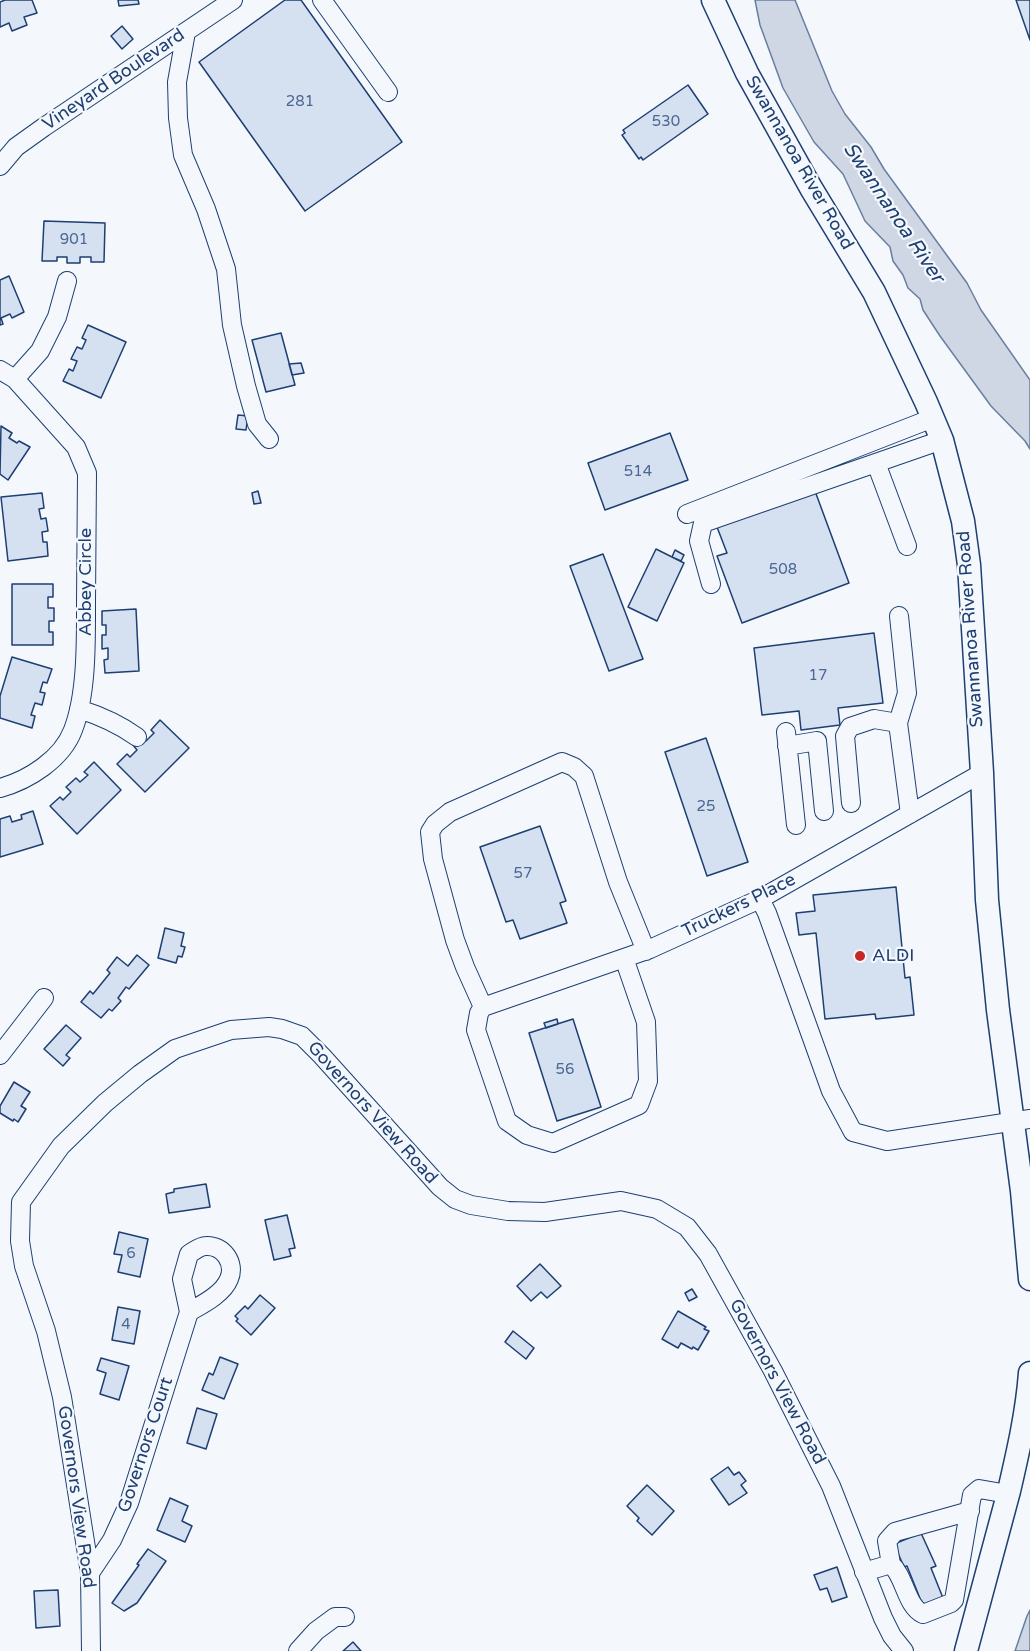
<!DOCTYPE html>
<style>
body{margin:0}
canvas{display:block;background:#f4f7fb}
</style>
<canvas width="1030" height="1651"></canvas>
<script>
const g = document.querySelector('canvas').getContext('2d');
g.lineJoin = 'round';
function fillPath(path, color) { g.fillStyle = color; g.fill(path, 'evenodd'); }
function strokePath(path, color, width, dash) { g.strokeStyle = color; g.lineWidth = width; g.lineCap = dash ? 'butt' : 'round'; g.setLineDash(dash || []); g.stroke(path); }
function drawText(font, color, halo, rows, align = 'center') {
  g.font = font + ' "Varela Round",sans-serif'; g.lineWidth = 4.5; g.setLineDash([]); g.textBaseline = 'middle'; g.strokeStyle = halo; g.fillStyle = color; for (const [text, x, y, turn = 0] of rows) {
    g.save(); g.translate(x, y); g.rotate((+turn || 0) * Math.PI / 180); g.textAlign = isNaN(turn) ? turn : align; if (halo) g.strokeText(text, 0, 0); g.fillText(text, 0, 0); g.restore();
  }
}
const water = new Path2D(`
 M755,0H795L832,91L845,114L871,147L884,169L967,283L981,310L1030,380V449L1025,441L991,406L940,336L923,310L920,299L908,288L903,275L893,261L890,247L865,221L843,174L814,142L783,88L760,25Z
 M1030,1610V1651H1015L1027,1616Z`);
fillPath(water, '#cfd7e4');
strokePath(water, '#687fa3', 1.5);
const building = new Path2D(`
 M5,0H32L37,13L24,17L27,25L12,31L9,23L0,27V2Z
 M118,0H138L139,4L119,6Z
 M285,0H301L402,142L305,211L199,62Z
 M1016,0H1030V40Z
 M122,26L133,39L122,49L111,36Z
 M688,85L708,114L643,160L641,157L639,159L622,135L625,133L623,130Z
 M44,221L105,223L104,262H91V257H80V263H67V257H57V261H42Z
 M9,276L24,312L12,318L10,314L1,318L3,324L0,325V280Z
 M88,325L126,342L101,398L63,381L69,369L73,371L77,361L71,359L77,347L82,349L86,340L82,338Z
 M281,333L295,385L266,392L252,340Z
 M301,363L304,373L292,375L289,364Z
 M238,415L248,416L246,430L236,429Z
 M1,426L12,433L9,438L17,443L19,441L30,447L8,480L0,474Z
 M670,433L688,480L605,510L588,463Z
 M258,491L261,503L254,504L252,493Z
 M815,491L849,583L742,623L717,556L727,553L717,527Z
 M42,493L44,508L39,509L41,519L46,518L48,531L42,532L43,542H47L48,556L8,561L1,497Z
 M656,549L684,563L657,621L628,607Z
 M675,550L684,555L681,561L672,557Z
 M603,554L643,659L609,671L570,566Z
 M12,584H53V597H48V608H54V621H49V632H53V645H12Z
 M136,609L139,671L105,673L104,660L108,659V648L102,649V635H106V625H102V611Z
 M874,633L883,703L838,708L840,725L801,730L799,711L762,715L754,648Z
 M12,657L52,669L47,683L43,682L40,692L45,693L42,705L35,703L31,715L35,716L32,728L0,718V696Z
 M160,720L189,748L145,792L117,764L127,754L130,757L137,750L133,745L142,736L146,741L154,733L151,730Z
 M706,738L748,862L707,876L665,752Z
 M94,762L121,790L77,834L50,806L60,797L63,800L71,792L66,787L76,778L80,782L88,775L84,772Z
 M33,811L43,844L0,857V819L10,816L12,822L22,819L21,815Z
 M540,826L566,901L560,903L567,923L520,939L513,920L506,922L480,847Z
 M896,887L905,978L910,977L914,1015L876,1019L875,1014L825,1019L816,933L799,935L796,913L815,911L813,895Z
 M165,928L184,933L181,946L185,947L182,957L178,956L176,963L158,958Z
 M137,955L149,965L129,989L126,987L118,998L121,1001L112,1011L109,1009L101,1018L81,1002L90,991L93,994L110,973L107,970L117,957L128,966Z
 M557,1019L558,1024L546,1028L544,1023Z
 M573,1019L601,1107L557,1121L529,1033Z
 M66,1025L81,1038L66,1055L70,1058L63,1066L44,1049Z
 M14,1082L30,1092L21,1106L26,1109L18,1122L14,1119L13,1121L0,1113V1106Z
 M206,1184L210,1207L169,1213L166,1194L174,1192V1189Z
 M287,1215L295,1248L289,1249L291,1256L274,1260L265,1220Z
 M119,1232L148,1239L140,1277L118,1272L122,1255L114,1254Z
 M540,1264L561,1286L547,1298L541,1292L531,1301L517,1286Z
 M692,1289L697,1297L689,1301L685,1293Z
 M260,1295L275,1308L251,1335L236,1321L238,1319L235,1316L245,1306L248,1309Z
 M118,1307L140,1311L134,1344L112,1340Z
 M678,1311L706,1327L704,1329L709,1331L698,1350L693,1347L692,1349L681,1343L678,1348L662,1339Z
 M513,1331L534,1348L526,1359L505,1342Z
 M220,1357L238,1364L224,1399L202,1390L209,1373L213,1375Z
 M101,1358L129,1366L119,1400L100,1394L106,1373L97,1370Z
 M197,1408L217,1414L206,1449L187,1443Z
 M728,1467L734,1475L739,1472L746,1481L741,1485L747,1493L729,1505L711,1479Z
 M647,1485L674,1511L652,1535L637,1521L639,1518L627,1506Z
 M170,1498L188,1506L182,1521L192,1526L185,1542L157,1530Z
 M921,1533L936,1566L931,1568L943,1598L923,1606L907,1566L904,1567L894,1544Z
 M148,1549L166,1561L137,1603L124,1611L112,1603L139,1565L137,1564Z
 M837,1567L847,1597L832,1602L827,1588L820,1590L814,1575Z
 M58,1590L60,1626L36,1628L34,1591Z
 M353,1642L361,1651H343Z`);
fillPath(building, '#d5e0f0');
strokePath(building, '#1d3f73', 1.5);
const minor = new Path2D(`
 M322,0L388,92
 M186,32L177,82L178,118L183,155L206,209L226,269L232,325L246,386L257,424L269,439
 M0,166L16,147L44,127L233,0
 M0,370L15,379L76,447L87,473C87,516 86,559 86,602C86,641 87,694 73,730C62,759 29,780 0,788
 M15,379L40,351L57,317L67,281
 M876,463L907,546
 M687,514L933,418
 M711,584L699,541L703,523L942,440
 M899,616L907,693L898,723L910,814
 M79,709C101,716 119,724 137,737
 M786,732L796,825
 M787,746L817,741L824,811
 M851,803L845,736L850,727L874,719L898,723
 M760,899L767,913L831,1091L853,1132L887,1141L1030,1119
 M483,1007L650,949L760,899L982,773
 M483,1007L465,967L455,940L433,859L430,832L435,824L450,812L562,762L574,767L584,776L618,882L646,951
 M483,1007L479,1013L476,1030L507,1121L527,1135L553,1143L639,1105L648,1081L646,1022L624,958
 M0,1055L44,998
 M891,1564L887,1541L895,1532L970,1511
 M864,1572L891,1564C905,1577 906,1606 923,1614L951,1603L954,1600L972,1495L979,1489L1008,1494
 M90,1573L112,1540L129,1503L189,1312C203,1304 223,1294 229,1279C236,1263 223,1245 206,1246C200,1246 194,1251 189,1254L182,1279L189,1312
 M91,1651L90,1573L62,1397L46,1331L24,1266L20,1241L21,1202L61,1146L105,1103L140,1074L175,1049L231,1030L269,1027L282,1029L302,1036L322,1056L440,1187L455,1199L471,1205L508,1211L545,1212L621,1201L657,1209L687,1227L708,1254L773,1371L831,1486L883,1618L892,1636L904,1651
 M298,1651L316,1631L335,1617H345`);
const major = new Path2D(`
 M713,0L747,73L811,188L874,292L926,402L942,440L963,521L969,565L982,773L987,900L998,1010L1022,1191L1030,1279
 M966,1651C980,1598 995,1544 1009,1491C1018,1452 1027,1413 1030,1373`);
strokePath(minor, '#1d3f73', 20);
strokePath(major, '#1d3f73', 25);
strokePath(minor, '#f4f7fb', 18);
strokePath(major, '#f4f7fb', 22);
for (const [x, y, r, color] of [
 [860,956,6,"#c62828"]
]) { const dot = new Path2D(); dot.arc(x, y, r, 0, 2 * Math.PI); g.fillStyle = color; g.fill(dot); strokePath(dot, '#f4f7fb', 2); }
drawText('15px', '#4b6792', null, [
 ["281",300,102],
 ["530",666,122],
 ["901",74,240],
 ["514",638,472],
 ["508",783,570],
 ["17",818,676],
 ["25",706,807],
 ["57",523,874],
 ["56",565,1070],
 ["6",131,1254],
 ["4",126,1325]
]);
drawText('18px', '#1d3f73', '#f4f7fb', [
 ["Vineyard Boulevard",114,80,-34],
 ["Swannanoa River Road",799,163,60],
 ["Abbey Circle",86,582,-90],
 ["Swannanoa River Road",971,629,-94],
 ["Truckers Place",739,906,-26],
 ["Governors View Road",372,1113,48],
 ["Governors View Road",777,1382,62],
 ["Governors Court",146,1445,-72],
 ["Governors View Road",76,1497,82]
]);
drawText('18px', '#1d3f73', '#f4f7fb', [
 ["ALDI",872,956]
], 'left');
drawText('italic 20px', '#1d3f73', '#f4f7fb', [
 ["Swannanoa River",893,213,56]
]);
</script>
